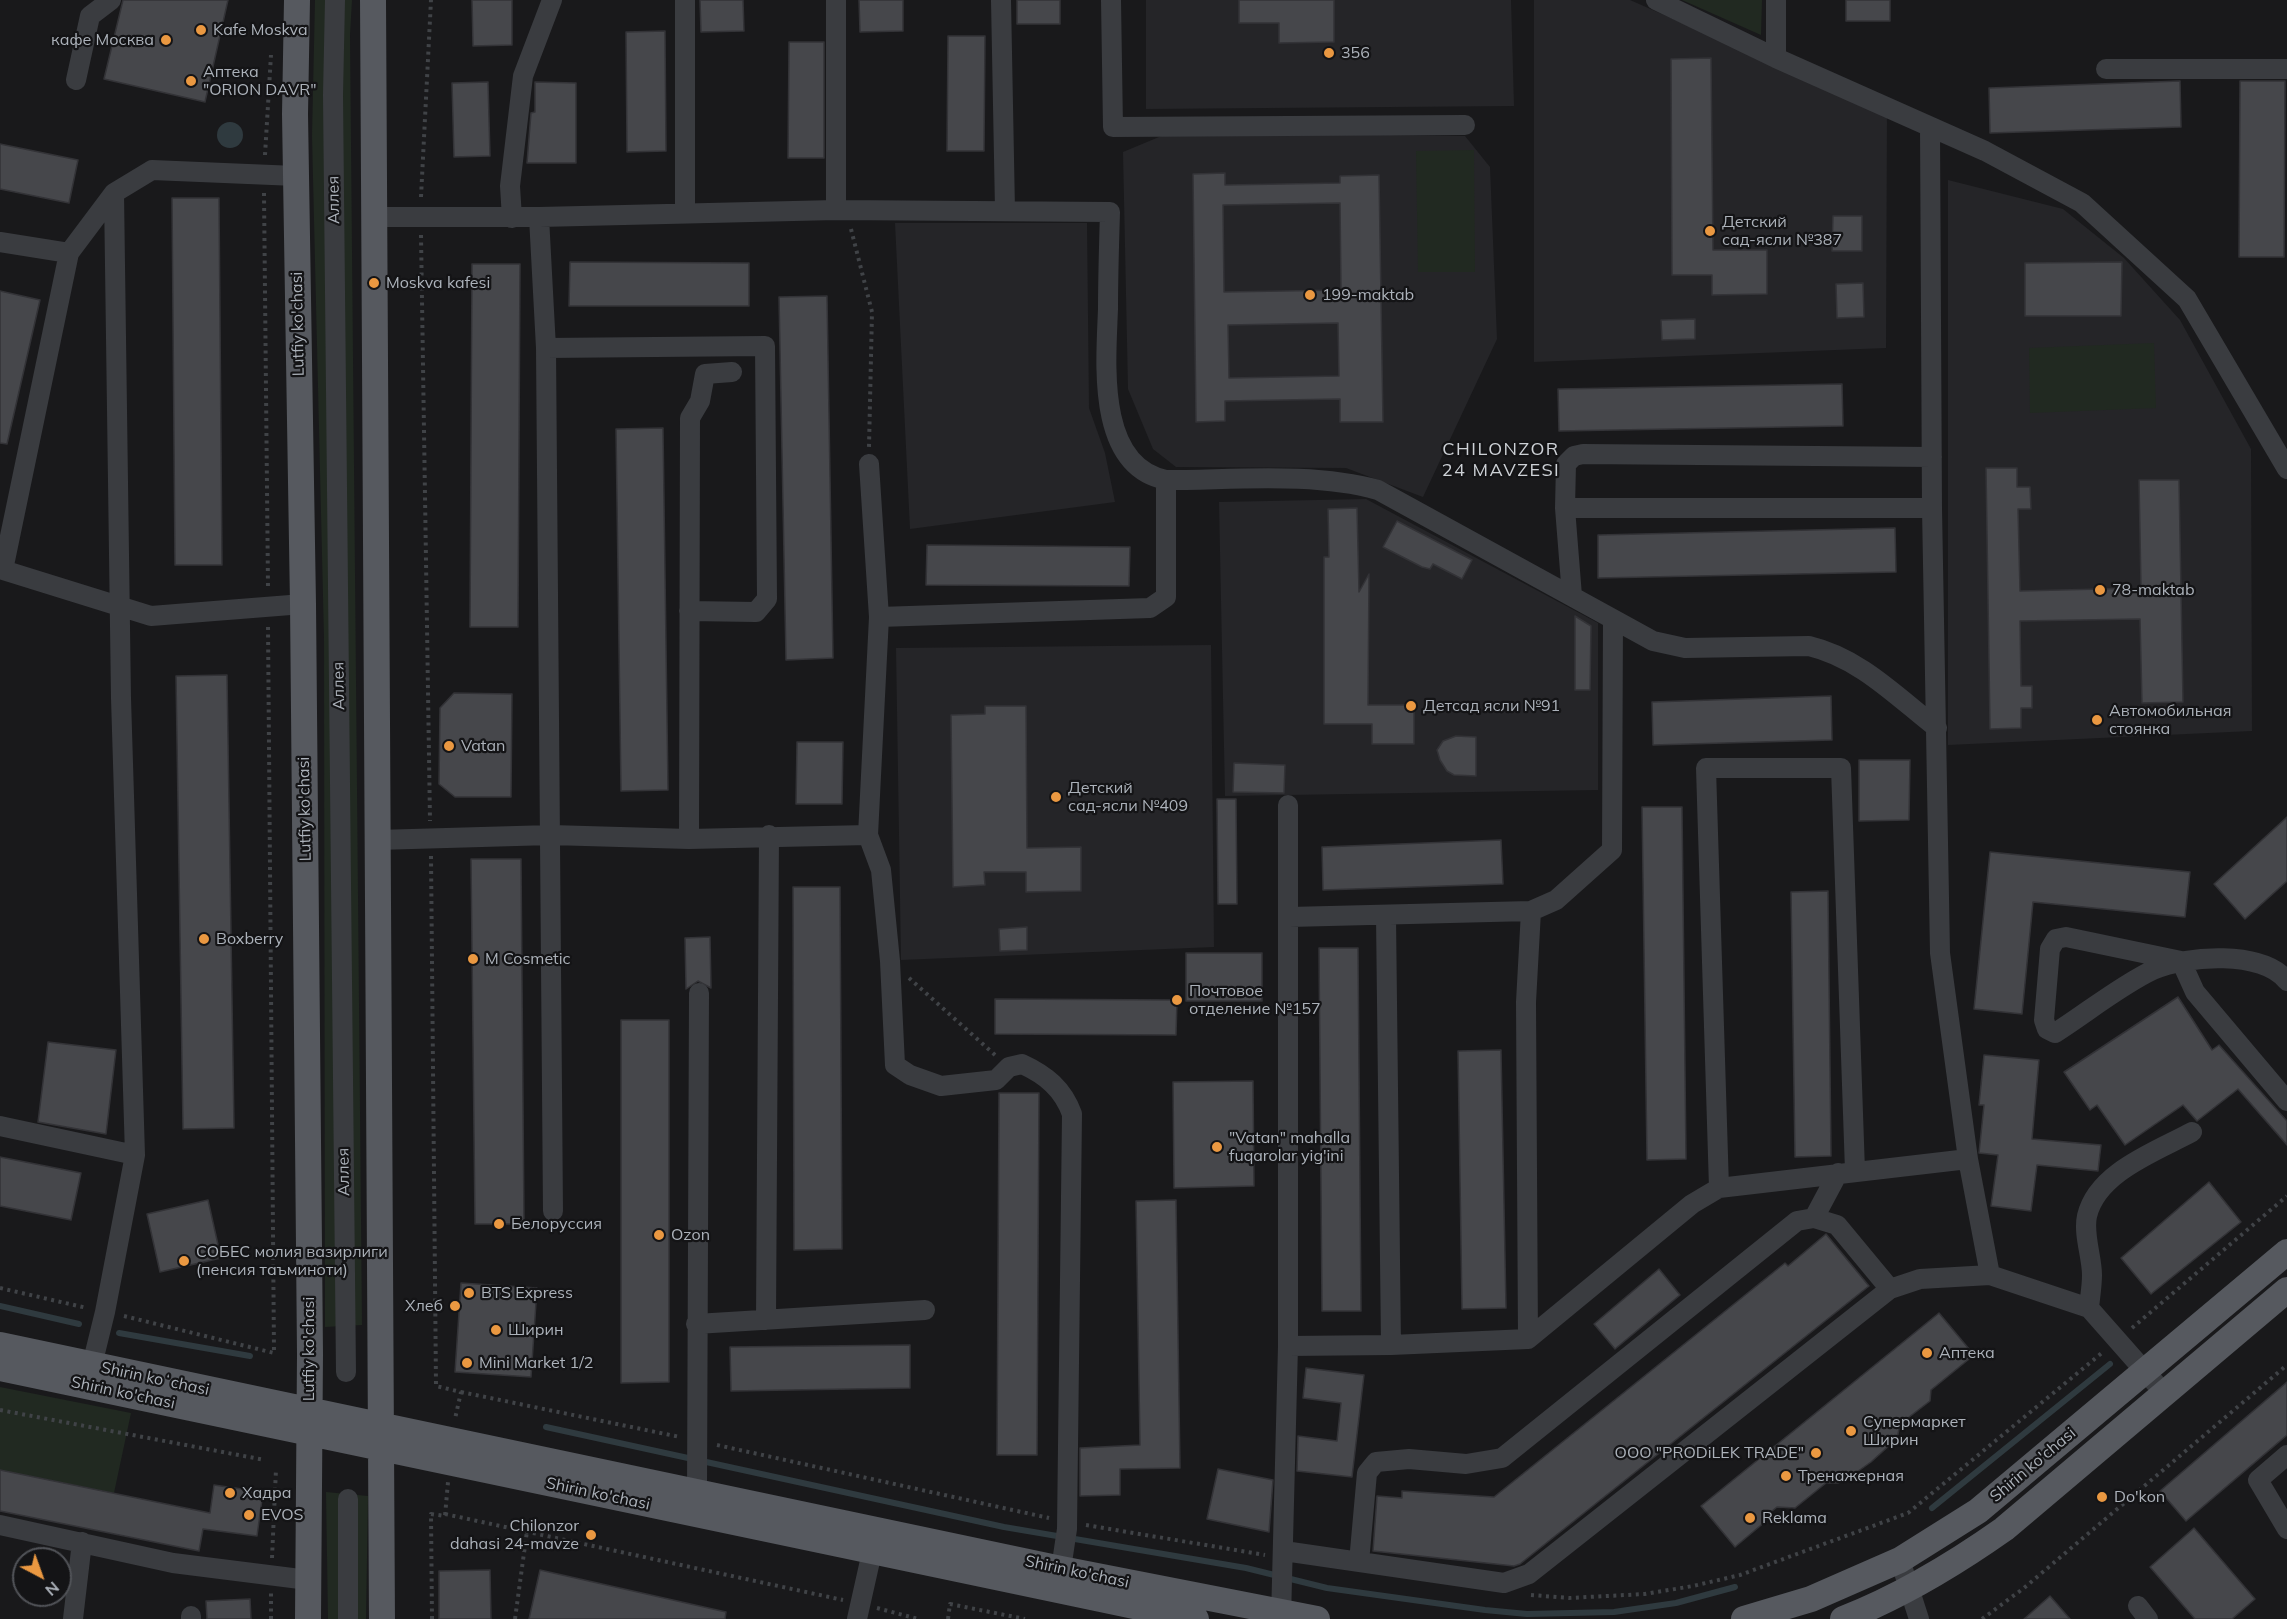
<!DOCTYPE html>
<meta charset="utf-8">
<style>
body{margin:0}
#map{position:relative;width:2287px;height:1619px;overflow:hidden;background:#19191b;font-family:Mulish,sans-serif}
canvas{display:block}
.north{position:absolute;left:12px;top:1547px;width:60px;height:60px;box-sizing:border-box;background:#141416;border:2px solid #515358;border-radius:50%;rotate:139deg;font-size:16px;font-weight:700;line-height:24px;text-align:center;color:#acb2ba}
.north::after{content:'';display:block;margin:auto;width:21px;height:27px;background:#ea9841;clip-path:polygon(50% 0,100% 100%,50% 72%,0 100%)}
</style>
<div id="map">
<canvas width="2287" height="1619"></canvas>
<div class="north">N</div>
</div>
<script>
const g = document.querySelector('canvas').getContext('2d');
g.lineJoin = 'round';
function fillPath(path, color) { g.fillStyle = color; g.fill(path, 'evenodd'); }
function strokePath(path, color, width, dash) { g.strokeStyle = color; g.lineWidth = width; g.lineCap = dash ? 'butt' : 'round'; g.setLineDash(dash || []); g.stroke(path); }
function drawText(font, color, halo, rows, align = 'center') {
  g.font = font + ' Mulish,sans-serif'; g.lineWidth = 4.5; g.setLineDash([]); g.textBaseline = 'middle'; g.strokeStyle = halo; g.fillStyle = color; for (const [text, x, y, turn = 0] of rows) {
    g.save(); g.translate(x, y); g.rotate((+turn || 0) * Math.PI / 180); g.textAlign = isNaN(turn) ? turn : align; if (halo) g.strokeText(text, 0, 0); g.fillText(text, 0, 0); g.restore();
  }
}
fillPath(new Path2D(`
 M1146,0H1511L1514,106L1146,109Z
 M1534,0H1630L1887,113L1886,348L1534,362Z
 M1171,132L1465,136L1490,167L1497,339L1423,497L1346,468L1176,467L1153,449L1128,389L1123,152Z
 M1948,180L2063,209L2124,258L2180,320L2251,449L2252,731L1948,745Z
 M895,223H1087L1089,408L1105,453L1115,502L910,529Z
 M1366,499L1598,623V790L1225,796L1219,502Z
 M1211,645L1214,947L901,960L896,648Z`), '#252528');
fillPath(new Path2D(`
 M315,0H352L350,35L362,1325L325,1327L324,638L312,136Z
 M1682,0H1762L1761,35Z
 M1474,150L1475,272H1418L1416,151Z
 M2154,343L2156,408L2030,413L2029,348Z
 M0,1387L131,1413L114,1493L0,1470Z
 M326,1492L368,1496L366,1619H328Z`), '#212921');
fillPath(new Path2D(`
 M217 135a13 13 0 1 1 26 0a13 13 0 1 1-26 0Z`), '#2f3a3f');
strokePath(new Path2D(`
 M0,1306L79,1324
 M119,1333L250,1356
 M546,1427L1004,1527L1246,1568L1327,1588L1485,1610L1527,1614L1614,1612L1676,1603L1735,1587
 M1932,1508L2110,1364`), '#2f3a3f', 6);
const building = new Path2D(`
 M123,0H228L205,102L104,79Z
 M472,0H512V45L473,46Z
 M700,0H743L744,31L701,32Z
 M859,0H903V31L860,32Z
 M1017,0H1060V24H1017Z
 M1239,0H1334V42L1279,43V23H1239Z
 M1846,0H1890V21H1846Z
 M665,31L666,151L627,152L626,32Z
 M948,36H985L984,151H947Z
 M789,42H824V158H788Z
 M1711,58L1713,250H1767V294L1712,295V275H1672L1671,59Z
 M2180,81L2181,127L1990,133L1989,88Z
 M2240,81H2285L2284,257H2239Z
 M488,82L490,156L454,157L452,83Z
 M535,82L576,83V163H527L531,113L535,112Z
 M0,144L78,160L69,203L0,189Z
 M1225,173V185L1340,183V176L1379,175L1383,422H1340V399L1225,401V421L1196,422L1193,174ZM1340,203L1341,290L1224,292L1223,205ZM1338,323L1339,376L1229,378L1228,325Z
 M172,198H219L222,565H175Z
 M1833,216H1862V251H1832Z
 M570,262L749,263V306H569Z
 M2122,262L2121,316H2025V263Z
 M472,264H520L518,627H470Z
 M1863,283L1864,317L1837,318L1836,284Z
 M0,291L40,300L7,444L0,443Z
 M827,296L833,658L786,660L779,297Z
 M1695,319V339L1662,340L1661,320Z
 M1842,384L1843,426L1559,431L1558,389Z
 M663,428L668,790L621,791L616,429Z
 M1986,468H2017V487H2030L2031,509H2018L2020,591L2141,588L2139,480H2179L2183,702L2142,703L2140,619L2020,621L2021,686H2032V708H2021V728L1990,729Z
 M1357,508L1359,592L1369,574L1368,705H1414V744H1372V724H1324V557H1329L1328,509Z
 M1397,521L1472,560L1462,579L1433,564L1430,569L1422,567L1383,547Z
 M1895,528L1896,572L1598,578V535Z
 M927,545L1130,547L1129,586L926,585Z
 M1575,616L1591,626L1590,690H1575Z
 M227,675L234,1128L183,1129L176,676Z
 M454,693L512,694L511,797H455L439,784L440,708Z
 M1831,696L1832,740L1653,745L1652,702Z
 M985,706H1026L1027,848L1081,847V891L1026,892V872H984L985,885L953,887L951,715L985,714Z
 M1456,736L1476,737V776L1454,775L1447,771L1440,760L1437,750L1443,741Z
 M797,742H843L842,804H796Z
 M1859,760H1910L1909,820L1859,821Z
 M1234,763L1285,765L1284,793L1233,792Z
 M1217,799H1236L1237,904H1218Z
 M1642,807H1682L1686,1159L1647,1160Z
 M2287,817V881L2245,919L2214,884Z
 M1501,840L1503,884L1323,890L1322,847Z
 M1990,852L2190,872L2185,917L2033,902L2022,1014L1974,1009Z
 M471,859H521L524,1224H475Z
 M793,887H840L842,1249L794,1250Z
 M1828,891L1831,1156L1795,1157L1791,892Z
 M1027,927V950L1000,951L999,929Z
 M710,937L711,988L698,981L686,989L685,938Z
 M1319,948H1358L1361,1311H1322Z
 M1186,953H1262V1001H1186Z
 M2178,997L2212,1050L2219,1045L2287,1121V1145L2238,1089L2197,1121L2183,1105L2125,1145L2097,1105L2090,1110L2064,1072Z
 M995,999L1177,1000L1176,1035L995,1034Z
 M621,1020H669V1382L621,1383Z
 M48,1042L116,1050L106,1134L38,1122Z
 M1501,1050L1506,1308L1462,1309L1458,1051Z
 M1984,1055L2039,1060L2032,1139L2101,1145L2098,1171L2037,1165L2031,1211L1991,1206L1998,1155L1979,1153L1984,1105H1979Z
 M1253,1081L1254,1186L1174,1188L1173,1082Z
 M999,1093H1039L1037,1455H997Z
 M0,1157L81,1173L71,1220L0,1206Z
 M2209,1182L2241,1222L2151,1294L2121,1258Z
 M208,1200L221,1258L160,1272L147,1214Z
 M1176,1200L1180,1468L1120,1469V1495L1080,1496V1448L1140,1445L1136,1201Z
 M1826,1234L1869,1286L1520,1564L1514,1566L1373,1551L1377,1496L1402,1498V1491L1494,1497L1785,1263L1788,1266Z
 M1659,1269L1680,1295L1615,1349L1594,1324Z
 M461,1283L537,1288L531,1377L455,1372Z
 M1939,1313L1974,1355L1931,1390L1930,1401L1900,1424L1898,1434L1892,1443L1871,1462L1847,1479L1838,1483H1826L1795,1508L1777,1507L1766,1516V1521L1735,1547L1701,1506Z
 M910,1345V1388L731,1391L730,1347Z
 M1306,1368L1364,1375L1352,1477L1297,1471L1298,1436L1337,1441L1341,1403L1303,1398Z
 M2287,1382V1435L2186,1521L2160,1491Z
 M1218,1469L1273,1480L1269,1532L1207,1519Z
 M0,1470L210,1513L214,1485L263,1492L257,1536L203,1529L199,1551L0,1511Z
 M2194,1528L2255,1599L2232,1619H2195L2150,1567Z
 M490,1570L491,1619H439V1571Z
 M540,1570L726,1612L725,1619H529Z
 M2050,1596L2070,1619H2024Z
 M250,1599L251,1619H207L206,1601Z`);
fillPath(building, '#46474b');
strokePath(building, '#333337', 1.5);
strokePath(new Path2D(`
 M265,155L271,55
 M264,193L268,587
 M421,197L431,0
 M851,229L872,312L869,447
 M421,235L430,821
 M431,856L436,1386L461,1392L455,1419
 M909,978L995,1055
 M0,1288L87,1308
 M124,1316L274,1353L268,625
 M2132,1328L2287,1196
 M461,1392L680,1437
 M0,1410L265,1460
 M717,1445L1049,1518
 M445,1514L843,1600
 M1086,1525L1265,1555
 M272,1558L276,1469
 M1531,1595L1569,1598L1645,1594L1693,1586L1740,1575L1908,1513L2103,1352
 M877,1608L918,1619
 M271,1619V1593
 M432,1619L431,1514L445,1516L448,1482
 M515,1619L527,1531
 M948,1619L950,1604L1025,1619
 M1982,1619L2024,1588L2287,1365`), '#404347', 4, [3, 4.5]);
strokePath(new Path2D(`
 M335,0L333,95L346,1372
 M685,0V213
 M836,0V210
 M1001,0L1005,210
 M1111,0L1113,127L1465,125
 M1656,0L1776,58L1985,151L2082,203L2187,299L2287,469
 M1776,0V58
 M2106,69H2287
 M76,80L90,16L111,0
 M1930,128L1932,508L1940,953L1968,1159L1990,1275L2089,1308L2164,1393
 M374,217H539L836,210L1110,212C1109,244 1108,276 1108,309C1106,363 1096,466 1166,480C1234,480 1313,472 1378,490L1653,641L1685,648L1809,646C1860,658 1897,697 1937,728
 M539,217L546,348L553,1211
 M512,218L510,186L523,76L552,0
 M0,242L69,253L114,193L152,170L296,176
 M69,253L3,570L151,616L303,604
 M546,348L765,346L767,599L756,612L689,611
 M1565,508L1566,464L1574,456L1583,454L1932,457
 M1572,596L1565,508H1932
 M879,617L1150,608L1166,597V480
 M868,835L881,870L890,961L895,1065L910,1075L941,1086L996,1080L1009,1067L1022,1064C1046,1075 1063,1089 1072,1114L1067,1529L1061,1569
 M689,839L690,418L700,401L705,374L732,372
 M377,840L551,835L689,839L868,835L879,617L869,464
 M1386,916L1391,1345
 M1289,917L1531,911L1556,900L1612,850L1613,619
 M2287,981C2263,950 2186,955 2153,970C2121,985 2085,1014 2055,1033L2047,1029L2044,1020L2050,949L2056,939L2066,937L2181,961L2195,992L2287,1101
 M0,1126L135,1155L121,698L114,193
 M1719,1188L1706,768H1841L1855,1171
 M1814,1218L1838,1173
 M2089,1308C2090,1297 2092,1286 2092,1275C2092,1257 2083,1234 2087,1216C2097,1172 2157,1151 2192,1132
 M766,1320L769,835
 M696,1324L925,1310
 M1528,1339L1526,1002L1531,911
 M1288,1346L1391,1345L1528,1339L1692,1204L1719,1188L1968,1159
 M92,1365L105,1312L135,1155
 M2287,1455L2258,1480L2287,1529
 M697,1493L699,993
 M348,1499V1619
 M0,1525L173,1563L308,1580
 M1284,1551L1504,1583L1529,1574L1890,1289L1920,1279L1990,1275
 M1900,1560L1919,1619
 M1359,1562L1367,1473L1376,1462L1409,1459L1466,1464L1502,1458L1797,1221L1814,1218L1837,1225L1890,1289
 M2138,1606L2148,1619
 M191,1616V1619
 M73,1619L82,1542
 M857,1619L872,1552
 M1281,1619L1288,1346V805`), '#3a3c40', 20);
strokePath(new Path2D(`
 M297,0L295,114L303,604L310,1354L308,1619
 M373,0L382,1619
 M0,1345L1061,1569L1317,1619
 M0,1368L1196,1619
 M1744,1619L1811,1599L1900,1560L1978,1511L2287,1252
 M1843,1619C1902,1596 1953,1565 2004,1529L2287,1290`), '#56595f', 26);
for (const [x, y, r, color] of [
 [201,30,6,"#ea9841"],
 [166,40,6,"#ea9841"],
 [1329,53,6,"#ea9841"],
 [191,81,6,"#ea9841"],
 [1710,231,6,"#ea9841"],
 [374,283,6,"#ea9841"],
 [1310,295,6,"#ea9841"],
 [2100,590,6,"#ea9841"],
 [1411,706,6,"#ea9841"],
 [2097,720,6,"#ea9841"],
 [449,746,6,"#ea9841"],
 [1056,797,6,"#ea9841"],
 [204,939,6,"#ea9841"],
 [473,959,6,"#ea9841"],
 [1177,1000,6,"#ea9841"],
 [1217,1147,6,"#ea9841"],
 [499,1224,6,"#ea9841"],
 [659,1235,6,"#ea9841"],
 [184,1261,6,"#ea9841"],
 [469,1293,6,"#ea9841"],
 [455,1306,6,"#ea9841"],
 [496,1330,6,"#ea9841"],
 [1927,1353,6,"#ea9841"],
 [467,1363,6,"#ea9841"],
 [1851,1431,6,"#ea9841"],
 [1816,1453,6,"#ea9841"],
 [1786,1476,6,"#ea9841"],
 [230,1493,6,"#ea9841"],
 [2102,1497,6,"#ea9841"],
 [249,1515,6,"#ea9841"],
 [1750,1518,6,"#ea9841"],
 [591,1535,6,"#ea9841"]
]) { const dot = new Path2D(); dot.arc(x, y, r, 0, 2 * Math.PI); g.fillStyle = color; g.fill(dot); strokePath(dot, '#141416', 2); }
drawText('16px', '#acb2ba', '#141416', [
 ["Kafe Moskva",213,30],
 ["кафе Москва",154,40,"right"],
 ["356",1341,53],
 ["Аптека",203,72],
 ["\"ORION DAVR\"",203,90],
 ["Детский",1722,222],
 ["сад-ясли №387",1722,240],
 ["Moskva kafesi",386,283],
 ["199-maktab",1322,295],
 ["78-maktab",2112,590],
 ["Детсад ясли №91",1423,706],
 ["Автомобильная",2109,711],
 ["стоянка",2109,729],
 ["Vatan",461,746],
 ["Детский",1068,788],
 ["сад-ясли №409",1068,806],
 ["Boxberry",216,939],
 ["M Cosmetic",485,959],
 ["Почтовое",1189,991],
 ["отделение №157",1189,1009],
 ["\"Vatan\" mahalla",1229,1138],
 ["fuqarolar yig'ini",1229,1156],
 ["Белоруссия",511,1224],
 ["Ozon",671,1235],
 ["СОБЕС молия вазирлиги",196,1252],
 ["(пенсия таъминоти)",196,1270],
 ["BTS Express",481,1293],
 ["Хлеб",443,1306,"right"],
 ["Ширин",508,1330],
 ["Аптека",1939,1353],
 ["Mini Market 1/2",479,1363],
 ["Супермаркет",1863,1422],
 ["Ширин",1863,1440],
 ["ООО \"PRODiLEK TRADE\"",1804,1453,"right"],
 ["Тренажерная",1798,1476],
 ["Хадра",242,1493],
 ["Do'kon",2114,1497],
 ["EVOS",261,1515],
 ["Reklama",1762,1518],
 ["Chilonzor",579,1526,"right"],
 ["dahasi 24-mavze",579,1544,"right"]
], 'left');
drawText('16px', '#acb2ba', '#141416', [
 ["Аллея",334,200,-91],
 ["Lutfiy ko'chasi",298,324,-91],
 ["Аллея",339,686,-91],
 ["Lutfiy ko'chasi",305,809,-91],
 ["Аллея",344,1172,-91],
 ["Lutfiy ko'chasi",309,1349,-90],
 ["Shirin koʻchasi",155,1379,12],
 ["Shirin ko'chasi",123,1393,12],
 ["Shirin ko'chasi",2033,1465,-40],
 ["Shirin ko'chasi",598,1494,12],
 ["Shirin ko'chasi",1077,1572,12]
]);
g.letterSpacing = '1.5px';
drawText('18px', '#cdd1d6', '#141416', [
 ["CHILONZOR",1501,450],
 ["24 MAVZESI",1501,471]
]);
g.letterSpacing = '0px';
</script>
